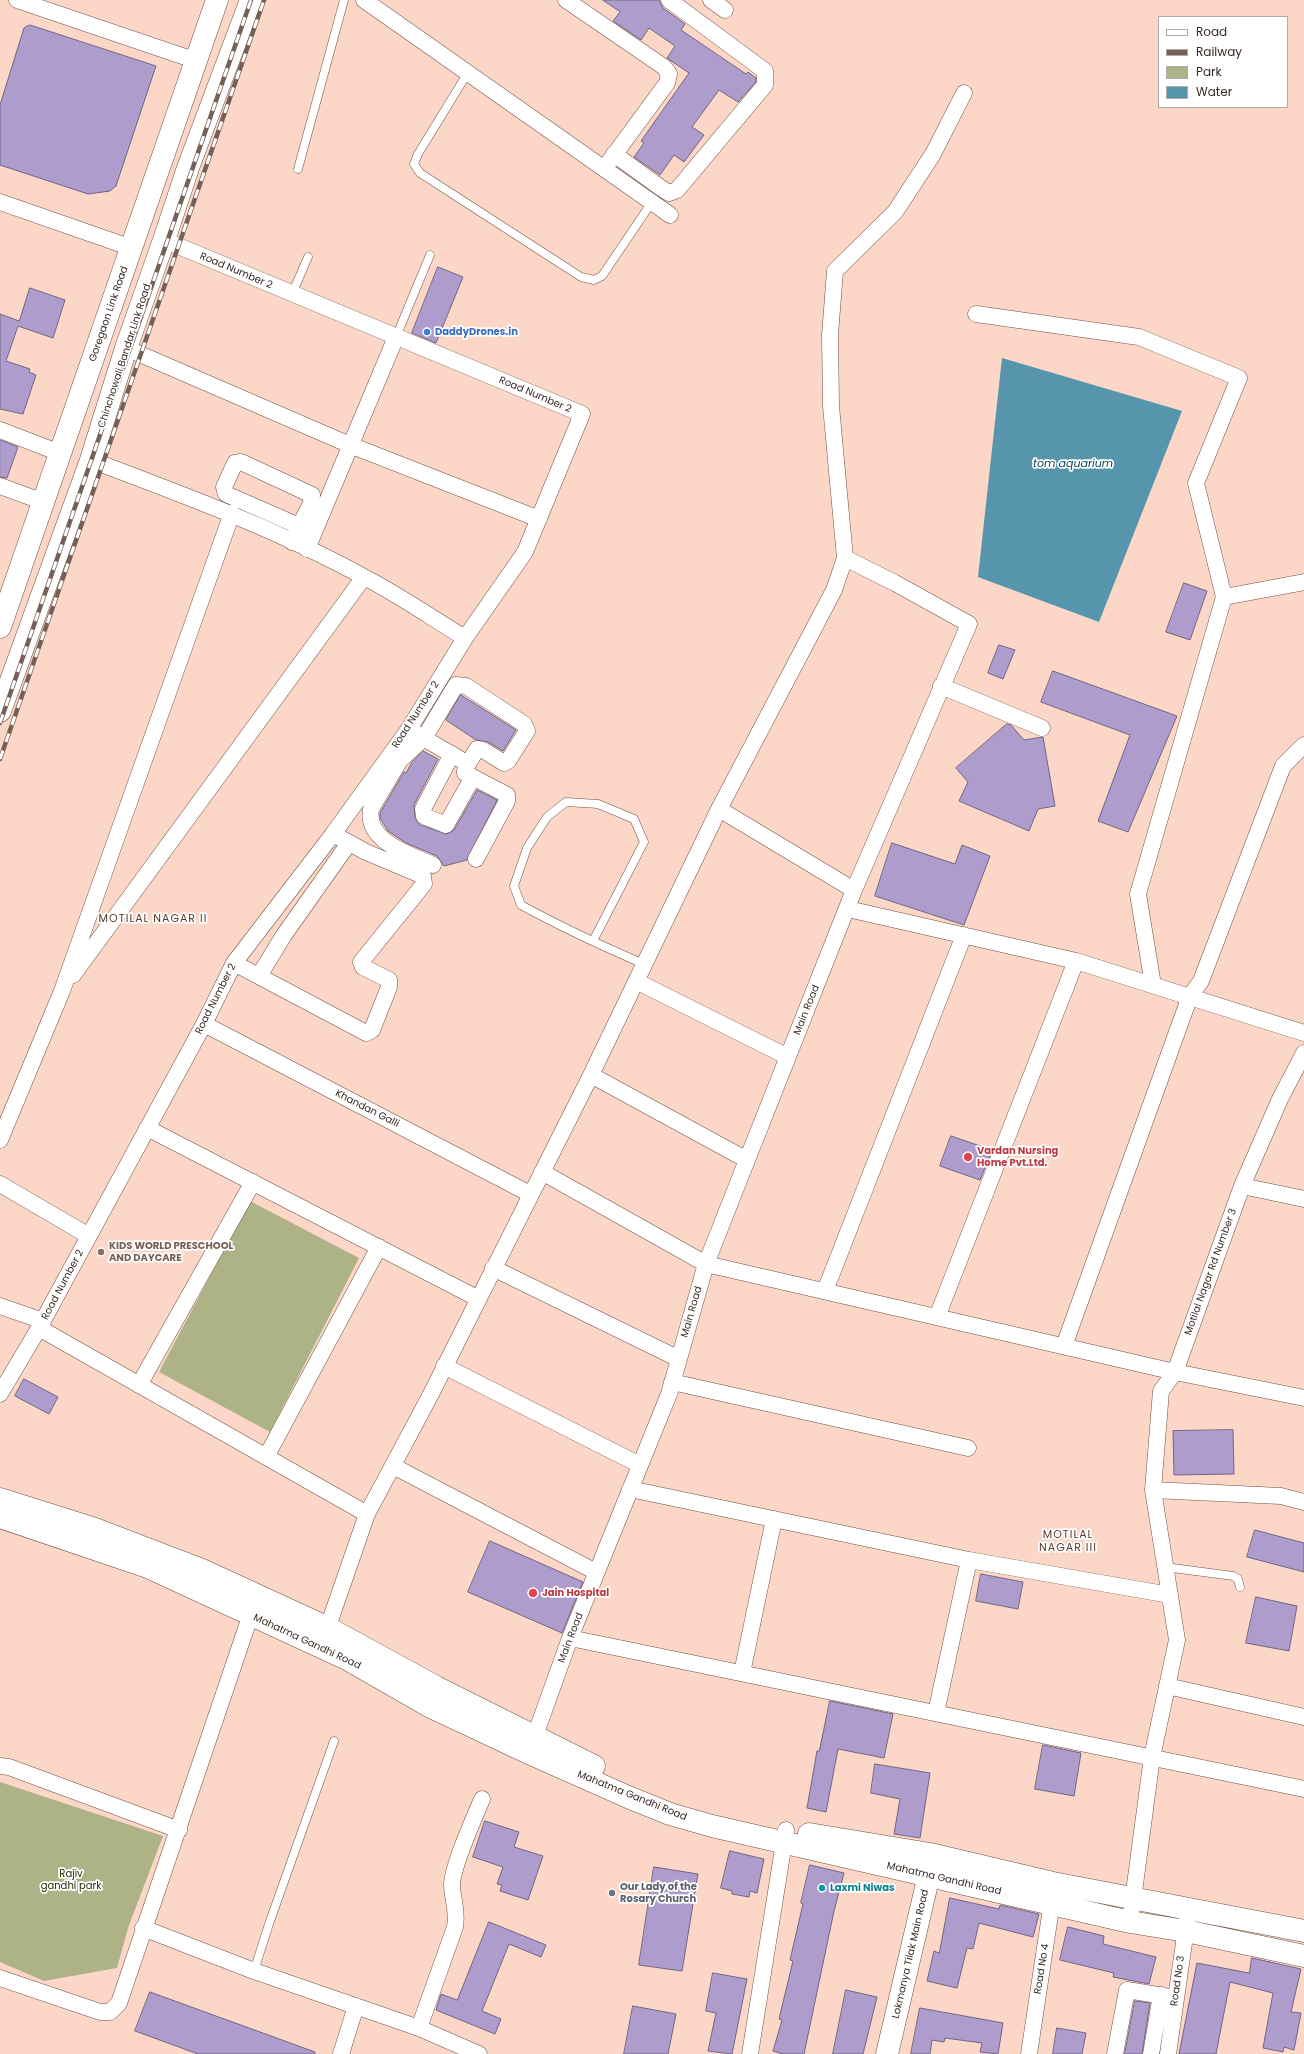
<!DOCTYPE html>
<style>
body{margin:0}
#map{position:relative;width:1304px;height:2054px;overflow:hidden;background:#fcd6c6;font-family:Poppins,sans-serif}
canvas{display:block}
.legend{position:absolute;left:1158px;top:16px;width:130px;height:92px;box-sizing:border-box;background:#fff;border:1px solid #afa9a7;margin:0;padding:5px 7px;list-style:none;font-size:12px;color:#372822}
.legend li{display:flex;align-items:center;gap:8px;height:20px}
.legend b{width:20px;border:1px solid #afa9a7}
</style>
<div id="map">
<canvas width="1304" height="2054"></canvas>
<ul class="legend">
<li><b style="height:5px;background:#fff"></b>Road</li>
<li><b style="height:5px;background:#766056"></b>Railway</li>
<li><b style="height:11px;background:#aeb287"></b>Park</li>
<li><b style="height:11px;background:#5695ab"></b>Water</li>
</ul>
</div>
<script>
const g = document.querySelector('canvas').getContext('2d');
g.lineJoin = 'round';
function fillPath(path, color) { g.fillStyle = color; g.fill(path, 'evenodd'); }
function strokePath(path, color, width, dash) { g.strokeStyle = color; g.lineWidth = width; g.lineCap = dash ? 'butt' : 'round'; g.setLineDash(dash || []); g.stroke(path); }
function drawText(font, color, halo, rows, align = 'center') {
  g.font = font + ' Poppins,sans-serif'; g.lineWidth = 3.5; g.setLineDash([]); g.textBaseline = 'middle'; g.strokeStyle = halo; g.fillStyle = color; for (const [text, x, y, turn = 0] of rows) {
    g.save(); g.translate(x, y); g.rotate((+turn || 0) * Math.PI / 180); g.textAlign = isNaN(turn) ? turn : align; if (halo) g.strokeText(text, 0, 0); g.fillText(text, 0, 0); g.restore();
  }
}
fillPath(new Path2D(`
 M250,1201L359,1258L270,1432L159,1372Z
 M0,1782L163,1836L128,1928L117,1968L44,1981L0,1962Z`), '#aeb287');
fillPath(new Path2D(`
 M1002,358L1182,411L1099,622L978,577Z`), '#5695ab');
const building = new Path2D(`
 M603,0H659L663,8L685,24L681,30L746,74L748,72L756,78V82L738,102L719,90L692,127L704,135L684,162L674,155L660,175L634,157L644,143L641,141L689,73L667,58L675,46L649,28L641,40L613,21L620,12Z
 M30,25L156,66L116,186L110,191L88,194L0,165V105L24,28Z
 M438,267L463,277L436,343L412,333Z
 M30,288L65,300L53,338L18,326L6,361L30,369L29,372L36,375L23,414L0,409V314L19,321Z
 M0,440L18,447L7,478L0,477Z
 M1184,583L1207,591L1190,640L1166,632Z
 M999,645L1015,650L1003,679L988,673Z
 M1053,671L1177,716L1128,832L1098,821L1130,735L1041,702Z
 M461,695L516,730L503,751L488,742L476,740L446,720Z
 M1007,724L1011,725L1024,740L1043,737L1055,806L1038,809L1029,831L959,801L968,782L956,768Z
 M423,751L438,759L414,805L415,818L420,825L447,834L454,830L477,790L497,800L467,860L444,866L437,856L406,843L388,831L380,818V813L404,772L406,773L412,762Z
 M892,843L955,864L962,845L990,856L964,925L875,896Z
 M951,1136L992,1150L980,1180L940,1166Z
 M24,1379L58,1397L49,1414L15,1396Z
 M1233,1430L1234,1474L1174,1475L1173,1431Z
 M1255,1530L1304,1543V1572L1247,1557Z
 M490,1541L583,1582L562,1633L468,1592Z
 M981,1574L1023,1582L1018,1609L976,1601Z
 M1256,1597L1297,1606L1289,1651L1246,1643Z
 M830,1701L893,1714L884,1758L838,1749L826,1812L807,1808L817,1751H819Z
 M1043,1745L1081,1753L1074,1796L1035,1789Z
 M875,1764L930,1773L920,1838L894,1834L900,1799L871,1793Z
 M485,1821L519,1832L514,1847L543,1856L528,1900L500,1891L502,1885L497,1884L503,1867L473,1857Z
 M730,1851L764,1859L757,1893L750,1891L749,1897L732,1894V1891L721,1888Z
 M810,1865L844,1873L834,1911L804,2054H783L773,2051L782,2020L779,2019L793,1961L790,1960L803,1904L801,1903Z
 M654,1867L698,1874L682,1971L639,1965Z
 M950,1898L999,1909L1000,1905L1039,1914L1033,1937L979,1923L973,1949L967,1948L957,1988L927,1981L934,1951L939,1953Z
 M489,1922L546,1945L541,1957L509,1944L482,2011L501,2019L495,2034L436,2010L441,1994L457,2000Z
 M1068,1927L1104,1936L1103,1944L1156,1957L1149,1984L1113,1977L1114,1973L1060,1960Z
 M1252,1958L1301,1969L1291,2012L1301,2013L1294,2050L1284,2047L1283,2052L1263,2048L1273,1993L1230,1982L1216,2054H1179L1197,1963L1249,1973Z
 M713,1973L747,1979L732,2054L708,2051L716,2013L706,2011Z
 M846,1990L877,1997L863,2054H833Z
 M150,1992L315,2052V2054H198L135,2031Z
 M1135,2001L1150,2003L1142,2054H1125Z
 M633,2006L676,2014L668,2054H624Z
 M920,2008L1003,2023L998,2054L980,2052L982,2043L945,2038L944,2042L932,2040L930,2054H911Z
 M1057,2028L1086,2033L1082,2054H1053Z`);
fillPath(building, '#ae9ccd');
strokePath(building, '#706583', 1);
const lane = new Path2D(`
 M467,74L418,154L414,164L420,173L581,277L594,280L602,276L652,202
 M298,169L344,0
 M292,294L308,257
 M396,337L430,255
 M593,941L644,842L634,819L598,804L566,802L547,817L527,848L514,886L521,905C561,927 602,946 644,964
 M1165,1567L1233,1576L1238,1579L1240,1587
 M254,1971L269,1924L334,1741`);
const street = new Path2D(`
 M17,0L197,61
 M364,0L670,215
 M566,0L664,67L669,74L667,83L609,162
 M711,0L725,10
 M614,154L661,188L669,193L677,190L765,85V71L669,0
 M0,202L132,248
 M976,314L1139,337L1239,378L1196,483L1224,597L1138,894L1153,985
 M126,348L350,445L539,519
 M0,430L60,453
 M91,460C183,495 277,529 364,577C399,595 432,618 465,638
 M0,486L44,502
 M292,542L311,503L312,495L241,462L235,463L224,487L226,494L299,526
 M307,549L396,337
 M1224,597L1304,582
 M941,686L1042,728
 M409,729C428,741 448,752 468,764L477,749L483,750L504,763L508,761L527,731L524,724L466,686L456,685L424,738L400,760L371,809C365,842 410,854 433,865
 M452,754L423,809L424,816L446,825L473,777
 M465,771V773L507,795V801L476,859
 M719,809L854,890
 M848,909L1076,961L1304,1033
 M234,963L366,1033L372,1030L389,987V980L363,967L361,962L424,884L423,876L366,852L333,834
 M73,975L364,577
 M259,976L284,935L349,843
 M636,981L788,1057
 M204,1024L530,1194
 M1304,1053L1280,1099L1242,1186L1175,1372L1304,1398
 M591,1075L747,1160
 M147,1128L477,1298
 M0,1140L62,991L232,513
 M542,1172L706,1264L1175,1372L1161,1391L1153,1490L1177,1640L1152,1757L1130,1922
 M0,1184L89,1236
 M1242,1186L1304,1199
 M493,1268L679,1359
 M825,1291L964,935
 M0,1306L43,1321
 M937,1317L1076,961
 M39,1328L367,1514
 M1064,1346L1190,996L1201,981L1283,766L1304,745
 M444,1366L640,1465
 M672,1382L968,1448
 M139,1385L253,1182
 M0,1394L39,1328L204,1024L234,963L333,834L409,729L465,638L525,552L582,414L164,240
 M266,1457L379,1247
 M393,1466L596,1572
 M630,1489L969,1560
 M1153,1490L1281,1496L1304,1502
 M324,1638L367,1514L431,1394L591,1075L719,809L834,590L845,558L831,406L830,335L835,271L895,212L933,154L964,93
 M570,1638L1304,1789
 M742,1673L774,1519
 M1167,1686L1304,1717
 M936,1713L969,1560L1170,1595
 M531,1747L570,1638L669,1394L706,1264L747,1160L854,890L969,624L895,583L845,558
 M0,1766L9,1767L179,1830
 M143,1928L254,1971L419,2028L479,2054
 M0,1978L100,2012H110L119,2003L254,1605
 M419,2028L455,1927C458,1908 452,1900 452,1884C453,1864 474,1819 482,1799
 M341,2054L356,2006
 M750,2054L786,1830
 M1029,2054L1053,1895
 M1115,2054L1127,1990L1176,1998
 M1151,2054L1161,1995
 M1168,2054L1189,1908`);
const secondary = new Path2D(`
 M0,1499L95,1529L202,1570L328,1628L436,1687L594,1766
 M0,1517L148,1567L347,1659L429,1706L529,1753L628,1797L670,1814L712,1826L1130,1922L1186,1931L1304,1956
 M809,1834L930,1854L1053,1883L1304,1931
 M887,2054L929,1875L930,1860`);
const primary = new Path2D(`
 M0,627L217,0
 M0,711L91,460L126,348L164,240L189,165L251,0`);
strokePath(lane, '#705042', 9);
strokePath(street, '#705042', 17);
strokePath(secondary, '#705042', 23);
strokePath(primary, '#705042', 23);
strokePath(lane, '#fff', 8);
strokePath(street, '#fff', 16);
strokePath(secondary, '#fff', 22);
strokePath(primary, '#fff', 22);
const rail = new Path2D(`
 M0,723L251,0
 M0,759L264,0`);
strokePath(rail, '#766056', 4.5);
strokePath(rail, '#fff', 3, [9]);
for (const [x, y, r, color] of [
 [427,332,4,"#3f7fe0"],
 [968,1157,5,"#e0444e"],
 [101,1252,4,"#8d6e63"],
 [533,1593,5,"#e0444e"],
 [822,1888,4,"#0f9aa8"],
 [612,1893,4,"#6b7280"]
]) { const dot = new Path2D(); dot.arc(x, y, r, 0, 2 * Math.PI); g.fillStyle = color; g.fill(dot); strokePath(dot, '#fff', 1.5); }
drawText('10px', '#372822', '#fff', [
 ["Road Number 2",236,271,23],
 ["Goregaon Link Road",109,314,-71],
 ["Chinchowali Bandar Link Road",125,356,-72],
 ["Road Number 2",535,395,23],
 ["Road Number 2",416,715,-57],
 ["Road Number 2",216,999,-63],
 ["Main Road",807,1010,-68],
 ["Khandan Galli",367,1109,27],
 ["Motilal Nagar Rd Number 3",1211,1272,-70],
 ["Road Number 2",63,1285,-62],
 ["Main Road",692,1312,-74],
 ["Main Road",571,1638,-69],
 ["Mahatma Gandhi Road",307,1642,25],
 ["Mahatma Gandhi Road",632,1796,22],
 ["Mahatma Gandhi Road",944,1879,13],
 ["Lokmanya Tilak Main Road",911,1954,-77],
 ["Road No 4",1042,1969,-81],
 ["Road No 3",1178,1981,-82]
]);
drawText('bold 10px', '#366cbe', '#fff', [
 ["DaddyDrones.in",435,332]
], 'left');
drawText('bold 10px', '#be3a42', '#fff', [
 ["Vardan Nursing",977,1151],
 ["Home Pvt.Ltd.",977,1163],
 ["Jain Hospital",542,1593]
], 'left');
drawText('bold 10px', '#785e54', '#fff', [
 ["KIDS WORLD PRESCHOOL",109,1246],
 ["AND DAYCARE",109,1258]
], 'left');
drawText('10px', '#2a2c01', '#fff', [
 ["Rajiv",71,1874],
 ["gandhi park",71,1886]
]);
drawText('bold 10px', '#5b616d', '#fff', [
 ["Our Lady of the",620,1887],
 ["Rosary Church",620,1899]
], 'left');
drawText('bold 10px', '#0d838f', '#fff', [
 ["Laxmi Niwas",830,1888]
], 'left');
drawText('italic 11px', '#0f4758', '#fff', [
 ["tom aquarium",1073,464]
]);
g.letterSpacing = '1px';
drawText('11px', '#593b2e', '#fff', [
 ["MOTILAL NAGAR II",153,919],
 ["MOTILAL",1068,1535],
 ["NAGAR III",1068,1548]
]);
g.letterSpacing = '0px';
</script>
